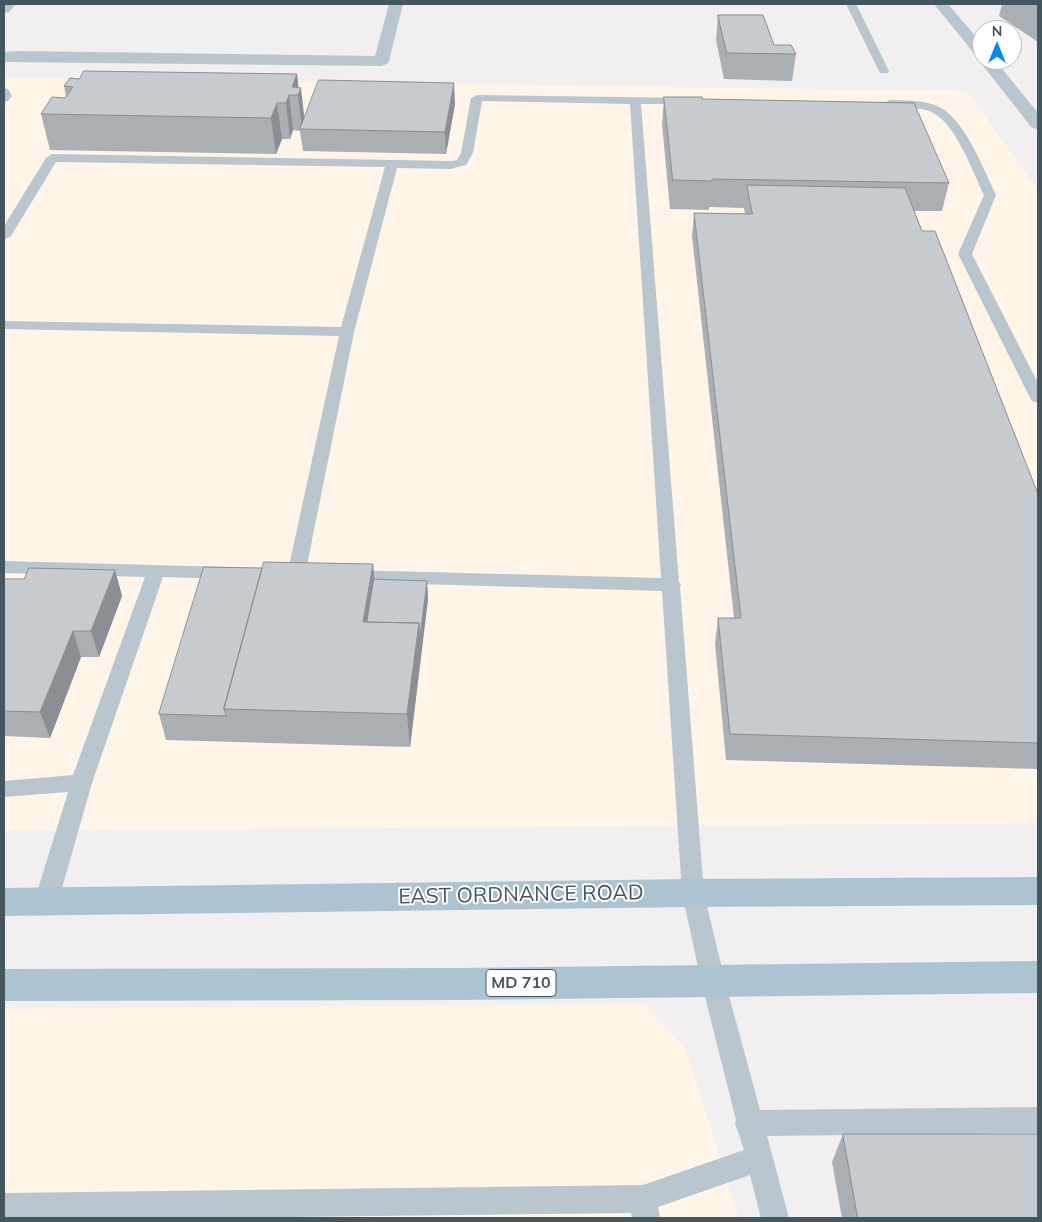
<!DOCTYPE html>
<style>
body{margin:0}
#map{position:relative;width:1042px;height:1222px;overflow:hidden;background:#f2eff0;font-family:Mulish,sans-serif}
canvas{display:block}
.frame{position:absolute;inset:0;border:5px solid #45565f;pointer-events:none}
.north{position:absolute;left:972px;top:20px;width:50px;height:50px;box-sizing:border-box;background:#fff;border:1px solid #b5bbbf;border-radius:50%;rotate:0deg;font-size:14px;font-weight:700;line-height:20px;text-align:center;color:#45565f}
.north::after{content:'';display:block;margin:auto;width:18px;height:22px;background:#0389f8;clip-path:polygon(50% 0,100% 100%,50% 72%,0 100%)}
</style>
<div id="map">
<canvas width="1042" height="1222"></canvas>
<div class="frame"></div>
<div class="north">N</div>
</div>
<script>
const g = document.querySelector('canvas').getContext('2d');
g.lineJoin = 'round';
function fillPath(path, color) { g.fillStyle = color; g.fill(path, 'evenodd'); }
function strokePath(path, color, width, dash) { g.strokeStyle = color; g.lineWidth = width; g.lineCap = dash ? 'butt' : 'round'; g.setLineDash(dash || []); g.stroke(path); }
function drawText(font, color, halo, rows, align = 'center') {
  g.font = font + ' Mulish,sans-serif'; g.lineWidth = 4; g.setLineDash([]); g.textBaseline = 'middle'; g.strokeStyle = halo; g.fillStyle = color; for (const [text, x, y, turn = 0] of rows) {
    g.save(); g.translate(x, y); g.rotate((+turn || 0) * Math.PI / 180); g.textAlign = isNaN(turn) ? turn : align; if (halo) g.strokeText(text, 0, 0); g.fillText(text, 0, 0); g.restore();
  }
}
fillPath(new Path2D(`
 M4,78L967,91L1038,190V823L4,831Z
 M645,1004L686,1049L739,1218H4V1009Z`), '#fef5e8');
fillPath(new Path2D(`
 M846,4H856L889,71L888,73H880L879,71Z
 M4,88L8,89L12,96L8,101L4,102Z
 M477,95L690,98L696,101L690,104H641L679,582L681,585L680,587L704,893L725,981L760,1110L1038,1107V1133L767,1136L789,1218H761L750,1175L658,1207L660,1218H632L631,1213L204,1218H4V1193L643,1185L744,1150L735,1123L736,1120L701,981L682,893L662,591L348,582L342,580L339,576L342,572L348,570L661,578L630,104L482,101L473,153L466,165L451,169L397,168L354,332L305,575L302,579L296,581L290,579L287,575L339,336L4,329V321L341,327L385,167L56,162L11,236L4,240V226L46,158L52,154L451,161L457,160L461,153L471,98Z
 M890,100C907,100 929,100 943,109C967,125 984,170 996,195L972,254L1038,383V403L1032,401L1030,398L958,254L984,195C972,171 955,120 929,111C915,106 900,109 886,105L884,103Z
 M4,561L228,567L234,569L237,573L234,577L228,579L163,577L92,783L58,902L54,909L46,912L38,909L34,902L68,792L4,797V781L73,775L145,577L4,573Z`), '#b9c6ce');
fillPath(new Path2D(`
 M4,4H16L9,12L4,13Z
 M389,4H403L389,61L387,64L381,66L4,62V52L18,51L375,56Z
 M934,4H948L982,44V60H995L1038,113V129L1032,128L981,63L979,60L980,58L977,57Z`), '#b9c6ce');
fillPath(new Path2D(`
 M1038,877V905L693,907L4,916V888L693,879Z
 M1038,961V993L459,1000L4,1001V969L459,968Z`), '#acc3d2');
fillPath(new Path2D(`
 M1002,4H1038V42L999,16Z
 M718,15L774,45L796,54L792,81L724,79L716,40Z
 M297,74L298,87L304,118L455,104L446,154L303,151L300,131L293,130L290,139H282L276,154L50,150L41,114L65,98L66,96L64,86Z
 M664,97L702,99L949,183L942,211H914L922,231L1038,494V769L726,760L715,644L718,618H734L692,236L694,213L745,214L744,208L709,207V210L670,209L662,124Z
 M373,564L374,579L427,581L428,599L410,747L166,740L159,714Z
 M115,570L122,596L99,657H81L50,738L4,736V579H24Z
 M843,1134L1038,1218H842L832,1162Z`), '#aaafb3');
fillPath(new Path2D(`
 M297,74L299,92L301,88L305,123L302,129L298,95L292,87Z
 M454,83L455,104L446,154L445,132Z
 M289,95L293,130L290,139L286,103Z
 M277,103L282,139L276,154L271,118Z
 M373,564L376,597L367,655L363,622Z
 M115,570L122,596L99,657L91,631Z
 M427,581L428,599L410,747L407,714L419,623Z
 M73,631L81,657L50,738L40,712Z`), '#8b8e92');
const building = new Path2D(`
 M718,15H763L774,45H791L796,54L727,53Z
 M84,71L297,74L292,87L301,88L298,95H289L286,103H277L271,118L41,114L52,97L65,98L73,87L64,86L70,78L79,79Z
 M319,80L454,83L445,132L300,129Z
 M664,97H702V99L914,103L949,183L712,179V181L673,180Z
 M747,185L905,188L922,231H935L1038,494V743L730,734L718,618H741L694,213L752,214Z
 M264,562L373,564L363,622L419,623L407,714L224,709Z
 M204,567L262,568L224,709L226,716L159,714Z
 M29,568L115,570L91,631H73L40,712L4,711V579H24Z
 M374,579L427,581L420,638L419,623L367,622Z
 M843,1134H1038V1218H858Z`);
fillPath(building, '#c6cbd0');
strokePath(building, '#8b8e92', 1);
for (const [x, y, w] of [
 [521,983,70]
]) { const box = new Path2D(); box.roundRect(x - w / 2, y - 13.5, w, 27, 4); g.fillStyle = '#fff'; g.fill(box); strokePath(box, '#45565f', 1); }
drawText('bold 16px', '#45565f', null, [
 ["MD 710",521,983]
]);
drawText('21px', '#45565f', '#fff', [
 ["EAST ORDNANCE ROAD",521,895,-1]
]);
</script>
